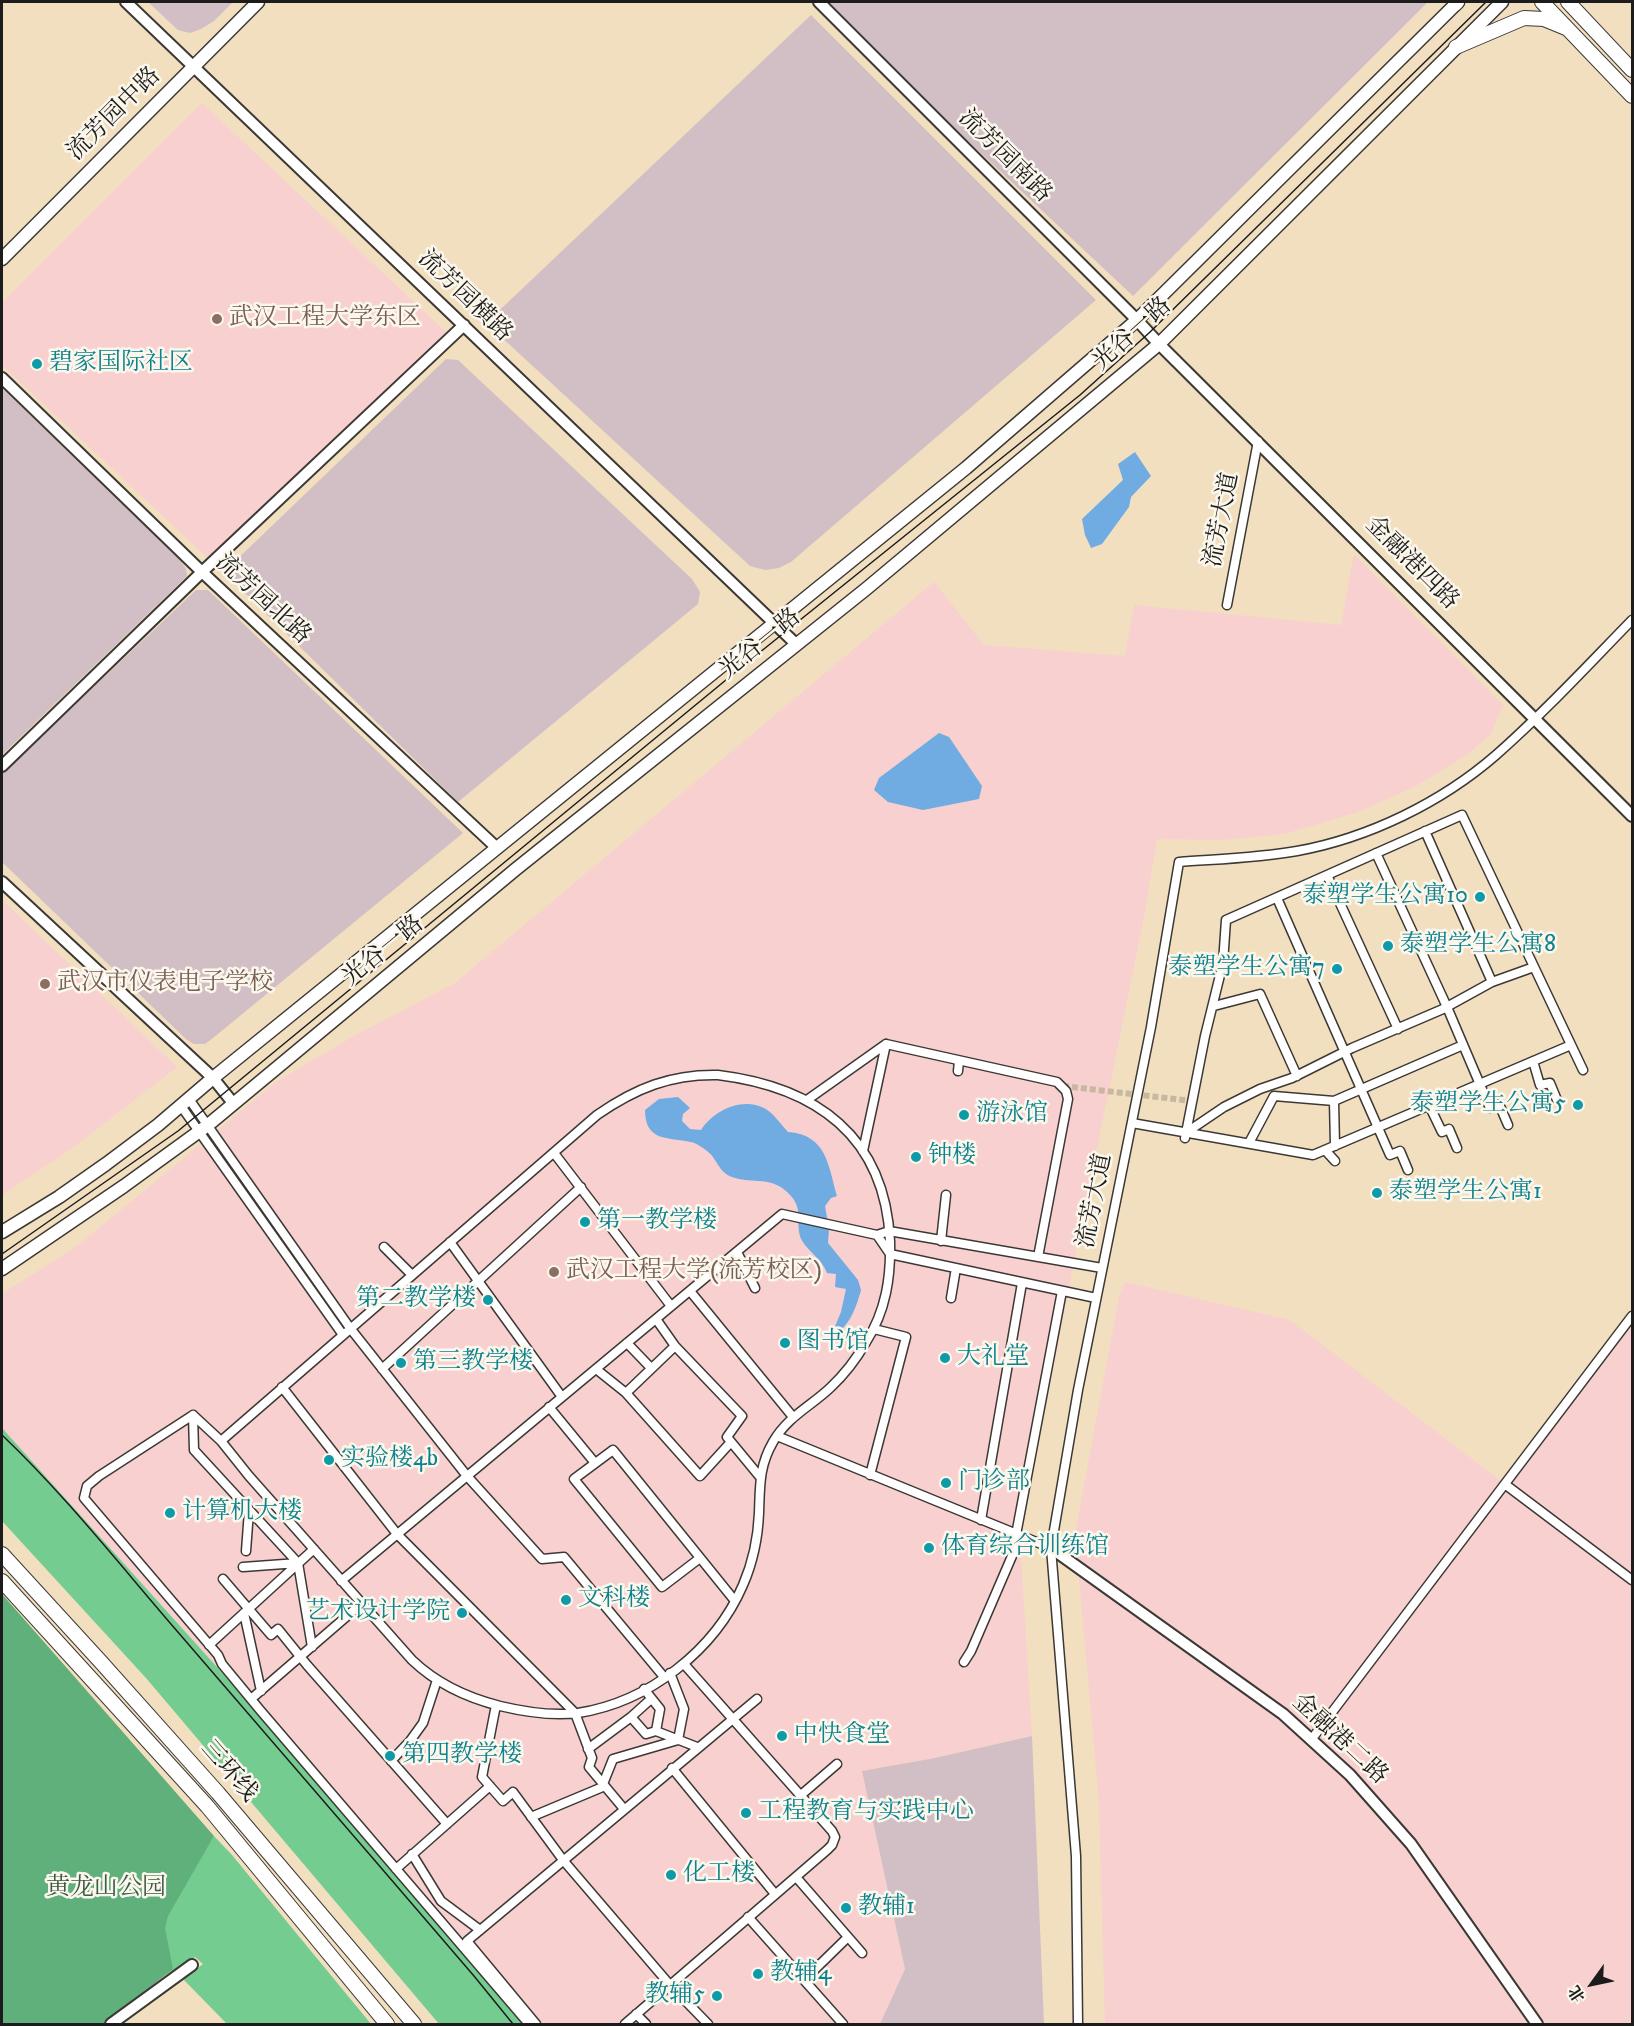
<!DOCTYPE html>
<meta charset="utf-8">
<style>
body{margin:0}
#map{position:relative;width:1634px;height:2026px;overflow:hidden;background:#f2dfc0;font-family:"IM FELL DW Pica","Noto Serif SC",serif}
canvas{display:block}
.frame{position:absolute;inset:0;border:3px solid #1c1c1c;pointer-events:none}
.north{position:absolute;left:1562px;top:1954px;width:60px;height:60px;-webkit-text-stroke:4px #fbf7ec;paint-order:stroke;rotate:237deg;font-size:16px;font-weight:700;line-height:24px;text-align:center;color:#1c1c1c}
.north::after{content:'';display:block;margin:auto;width:21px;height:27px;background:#1c1c1c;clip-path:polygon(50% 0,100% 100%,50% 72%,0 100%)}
</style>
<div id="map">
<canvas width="1634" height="2026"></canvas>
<div class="frame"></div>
<div class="north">北</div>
</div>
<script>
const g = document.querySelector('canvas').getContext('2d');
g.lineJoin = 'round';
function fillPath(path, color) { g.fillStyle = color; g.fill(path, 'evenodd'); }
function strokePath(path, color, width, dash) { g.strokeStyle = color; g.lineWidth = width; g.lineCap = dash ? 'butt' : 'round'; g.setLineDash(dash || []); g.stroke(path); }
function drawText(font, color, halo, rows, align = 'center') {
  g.font = font + ' "IM FELL DW Pica","Noto Serif SC",serif'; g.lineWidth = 5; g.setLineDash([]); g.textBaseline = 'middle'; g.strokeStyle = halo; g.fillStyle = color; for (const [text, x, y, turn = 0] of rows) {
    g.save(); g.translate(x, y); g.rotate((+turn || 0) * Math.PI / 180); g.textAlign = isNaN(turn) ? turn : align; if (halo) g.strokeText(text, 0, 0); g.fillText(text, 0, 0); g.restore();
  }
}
fillPath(new Path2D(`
 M202,103L449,335L214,564L2,365V303Z
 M1354,554L1503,705L1491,734L1465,756L1416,786L1358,812L1284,834L1222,840L1157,839L1143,922L1076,1251L1020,1539L1032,1736L935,1758L862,1771L905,1969L880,2024H525L243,1696L2,1428V1294L77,1246L276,1082L354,1036L455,983L934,582L984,645L1125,656L1134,605L1341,625Z
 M2,900L177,1067L75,1146L2,1195Z
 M1125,1282L1290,1320L1506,1485L1632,1314V2024H1105L1099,1802L1075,1534L1119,1297Z`), '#f7d0cf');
fillPath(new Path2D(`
 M148,2H233L214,21L201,29L190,33L178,30Z
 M823,2H1428L1133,296L821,3Z
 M811,15L1096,300L791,562L779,568L765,570L750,566L486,323Z
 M446,359L458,360L692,579L700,592L698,604L458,802L245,593L228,571L230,566Z
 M2,388L181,561L186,569L187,576L2,755Z
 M196,590H208L463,833L213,1038L205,1044H194L187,1040L2,862V774Z
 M1032,1736L1044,2024H880L905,1969L862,1771L935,1758Z`), '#d2bec5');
fillPath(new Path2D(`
 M2,1428L243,1696L525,2024H439L146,1678L2,1521Z
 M2,1609L206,1848L214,1836L232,1855L371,2024H227L183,1979L203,1964L195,1957L123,2001L2,2024Z`), '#75cc91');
fillPath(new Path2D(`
 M2,1594L214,1836L168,1916L165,1928L173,1969L103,2024H2Z`), '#60b07b');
fillPath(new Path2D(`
 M1135,452L1151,476L1131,497L1129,507L1102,544L1091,548L1085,535L1082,519L1123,480L1118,464Z
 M939,733L949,737L982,786L979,799L923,810L888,802L874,790L879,778Z
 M678,1097L690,1108L683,1114L682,1121L690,1129L701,1130C714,1110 742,1097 764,1108C773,1112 781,1125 788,1132C827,1135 828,1165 837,1196L831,1198L825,1206L829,1229L828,1243L858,1280L861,1290C856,1308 849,1329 831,1336L841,1312L846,1289L835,1287L836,1274L827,1273C822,1258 804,1249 800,1236C796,1221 803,1210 791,1196C772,1174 754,1185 732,1177C718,1172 717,1158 707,1151C702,1147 696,1143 691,1142C668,1137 645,1142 645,1110L659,1099Z`), '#70abe1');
strokePath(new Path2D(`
 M1063,1086L1192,1101`), '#c7b89f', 6, [6, 3]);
const minor = new Path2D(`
 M1227,605L1258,441
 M1425,831L1492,982
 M1376,853L1447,1007L1490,1108L1499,1104L1508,1125
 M1327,875L1398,1029
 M1277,898L1390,1155L1400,1151L1408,1170
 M1214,1006L1260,994L1297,1076
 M1533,1061L1540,1085L1550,1083L1557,1100
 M958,1071L959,1061
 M718,1075C816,1087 885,1136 890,1241C891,1277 886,1311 866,1342C857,1358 844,1375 830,1388C811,1406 787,1417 773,1442C759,1466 760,1486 759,1513C758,1538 753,1562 743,1585C715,1650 649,1702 578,1713C553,1716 525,1712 500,1706C468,1698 436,1683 412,1660L249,1476L221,1441L597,1115C636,1088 671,1074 718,1075Z
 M189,1099L350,1328L467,1476L542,1559L564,1557L664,1677
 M807,1100L886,1044L1057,1082L1066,1091L1068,1099L1038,1257
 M1334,1101L1335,1146
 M1429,1105L1442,1132L1449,1129L1457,1148
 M181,1106L343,1335
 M1132,1123L1313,1155L1571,1045
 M1187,1132L1224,1107L1260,1089L1292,1078L1352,1048L1443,1009L1492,982L1534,967
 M1185,1138L1205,1036L1223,963L1226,920L1462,815L1583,1070
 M1249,1143L1274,1096L1334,1101L1463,1045
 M1325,1150L1335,1161
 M863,1151L886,1044
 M554,1153L671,1306
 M877,1235L890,1254L1096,1298
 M941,1241L946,1195
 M450,1242L562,1397
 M384,1247L412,1275
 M737,1252L755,1288
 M690,1291L793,1417
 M951,1298L956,1268
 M656,1319L675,1346L742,1416L727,1437L760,1477
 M627,1343L651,1368
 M382,1369L581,1187
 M596,1369L626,1393L700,1476L731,1442
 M282,1387L397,1534L575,1713L592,1758L589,1767L624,1809
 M626,1393L675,1346
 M549,1407L595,1463
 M193,1415L99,1476L87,1486L84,1498L218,1655L222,1664L260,1710L529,2024
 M193,1415L194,1450L298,1563L312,1647
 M193,1415L221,1441
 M777,1436L1051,1548
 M870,1475L906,1337L874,1329
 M1506,1485L1632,1580
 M981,1520L1022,1283
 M246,1551L249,1511
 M700,1558L662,1587L574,1479L613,1450L735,1601
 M243,1567L298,1563
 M223,1579L271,1635L278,1629L307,1665L447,1824
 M341,1581L782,1214L877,1235L889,1231L1102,1268
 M244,1613L261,1691
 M209,1645L314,1549
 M964,1662L971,1651L1012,1556L1062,1291
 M644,1689L660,1709L656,1731
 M251,1699L361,1604
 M496,1705L482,1777L503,1801L513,1792L563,1860L670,1985L708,2024
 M631,1717L646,1734L656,1731L697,1747
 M1311,1740L1632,1316
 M588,1749L631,1717L651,1699
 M391,1761L410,1741L423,1723L437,1680
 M672,1768L775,1894
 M603,1784L613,1759L678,1740L684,1709L670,1673
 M801,1795L837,1764
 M531,1817L605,1786
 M412,1854L441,1901L480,1930
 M396,1869L490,1786
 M796,1877L862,1953
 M748,1917L843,2024
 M804,1980L848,1937
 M636,2014L646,2024
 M536,2024L467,1941L757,1699
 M625,2024L827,1850L832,1845L835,1837L832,1831L684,1664
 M1078,2024L1076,1856L1051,1548L1078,1390L1151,1027L1179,862C1219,859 1258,858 1297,851C1369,838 1442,802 1496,755C1544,713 1588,665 1632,620`);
const tertiary = new Path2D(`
 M126,2L796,644
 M819,2L1137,320L1159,344L1632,816
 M2,378L202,572L497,848
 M2,766L202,572L464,325
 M2,882L213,1078L233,1103
 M1051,1548L1283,1714L1350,1775L1411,1844L1537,2024
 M111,2024L192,1965`);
const secondary = new Path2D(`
 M2,259L258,2
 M2,1232L59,1197L106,1164L158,1125L213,1078L966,468L1137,320L1458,2
 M2,1269L124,1186L208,1125L516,869L866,589L1159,344L1502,2`);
const primary = new Path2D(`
 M1542,2L1632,96
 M1568,2L1632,70
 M1455,4L1457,2
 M1456,47L1524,18L1544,19L1566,28`);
const trunk = new Path2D(`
 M2,1554L100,1661L218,1793L414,2024
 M2,1581L207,1806L387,2024`);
strokePath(minor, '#3c3935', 11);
strokePath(tertiary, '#3c3935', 14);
strokePath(secondary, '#3c3935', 15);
strokePath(primary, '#3c3935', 16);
strokePath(trunk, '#3c3935', 16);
strokePath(minor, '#fff', 8);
strokePath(tertiary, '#fff', 10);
strokePath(secondary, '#fff', 12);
strokePath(primary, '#fff', 14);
strokePath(trunk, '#fff', 14);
strokePath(new Path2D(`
 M2,1254L178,1131L749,661L1080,395L1149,333L1486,2
 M2,1435C65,1495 120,1565 177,1631C277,1746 375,1861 474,1976L513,2024`), '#1c1c1c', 1.5);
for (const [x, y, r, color] of [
 [217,319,6,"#8d6e63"],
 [37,364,6,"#0f9aa8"],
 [1480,897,6,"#0f9aa8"],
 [1388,946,6,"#0f9aa8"],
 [1337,969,6,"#0f9aa8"],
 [45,984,6,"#8d6e63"],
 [1578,1105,6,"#0f9aa8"],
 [964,1115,6,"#0f9aa8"],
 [916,1157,6,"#0f9aa8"],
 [1377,1193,6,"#0f9aa8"],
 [585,1222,6,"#0f9aa8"],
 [554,1272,6,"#8d6e63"],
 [488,1300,6,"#0f9aa8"],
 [785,1343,6,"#0f9aa8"],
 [945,1358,6,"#0f9aa8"],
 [401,1363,6,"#0f9aa8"],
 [329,1460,6,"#0f9aa8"],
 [946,1483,6,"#0f9aa8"],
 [170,1513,6,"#0f9aa8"],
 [929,1548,6,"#0f9aa8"],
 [566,1600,6,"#0f9aa8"],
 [462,1613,6,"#0f9aa8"],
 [782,1736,6,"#0f9aa8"],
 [390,1756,6,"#0f9aa8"],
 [746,1813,6,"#0f9aa8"],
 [671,1875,6,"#0f9aa8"],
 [846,1908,6,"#0f9aa8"],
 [758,1974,6,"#0f9aa8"],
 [717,1996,6,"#0f9aa8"]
]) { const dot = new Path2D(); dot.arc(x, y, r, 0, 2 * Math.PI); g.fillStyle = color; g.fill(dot); strokePath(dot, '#fbf7ec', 2); }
drawText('24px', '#1c1c1c', '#fbf7ec', [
 ["流芳园中路",115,115,-45],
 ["流芳园南路",1004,157,45],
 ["流芳园横路",464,297,44],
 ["光谷一路",1133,335,-42],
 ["流芳大道",1223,520,-79],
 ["金融港四路",1411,564,45],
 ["流芳园北路",262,600,43],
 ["光谷一路",761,645,-39],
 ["光谷一路",384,952,-39],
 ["流芳大道",1096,1201,-79],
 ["金融港二路",1339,1740,43],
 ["三环线",228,1772,49]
]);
drawText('24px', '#785e54', '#fbf7ec', [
 ["武汉工程大学东区",229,319],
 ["武汉市仪表电子学校",57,984],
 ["武汉工程大学(流芳校区)",566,1272]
], 'left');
drawText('24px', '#0d838f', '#fbf7ec', [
 ["碧家国际社区",49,364],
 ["泰塑学生公寓10",1468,897,"right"],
 ["泰塑学生公寓8",1400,946],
 ["泰塑学生公寓7",1325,969,"right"],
 ["泰塑学生公寓5",1566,1105,"right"],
 ["游泳馆",976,1115],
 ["钟楼",928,1157],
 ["泰塑学生公寓1",1389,1193],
 ["第一教学楼",597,1222],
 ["第二教学楼",476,1300,"right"],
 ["图书馆",797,1343],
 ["大礼堂",957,1358],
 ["第三教学楼",413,1363],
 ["实验楼4b",341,1460],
 ["门诊部",958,1483],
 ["计算机大楼",182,1513],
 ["体育综合训练馆",941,1548],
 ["文科楼",578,1600],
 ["艺术设计学院",450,1613,"right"],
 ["中快食堂",794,1736],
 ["第四教学楼",402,1756],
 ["工程教育与实践中心",758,1813],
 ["化工楼",683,1875],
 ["教辅1",858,1908],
 ["教辅4",770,1974],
 ["教辅5",705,1996,"right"]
], 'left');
drawText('24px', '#3b5a45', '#fbf7ec', [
 ["黄龙山公园",106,1889]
]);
</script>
